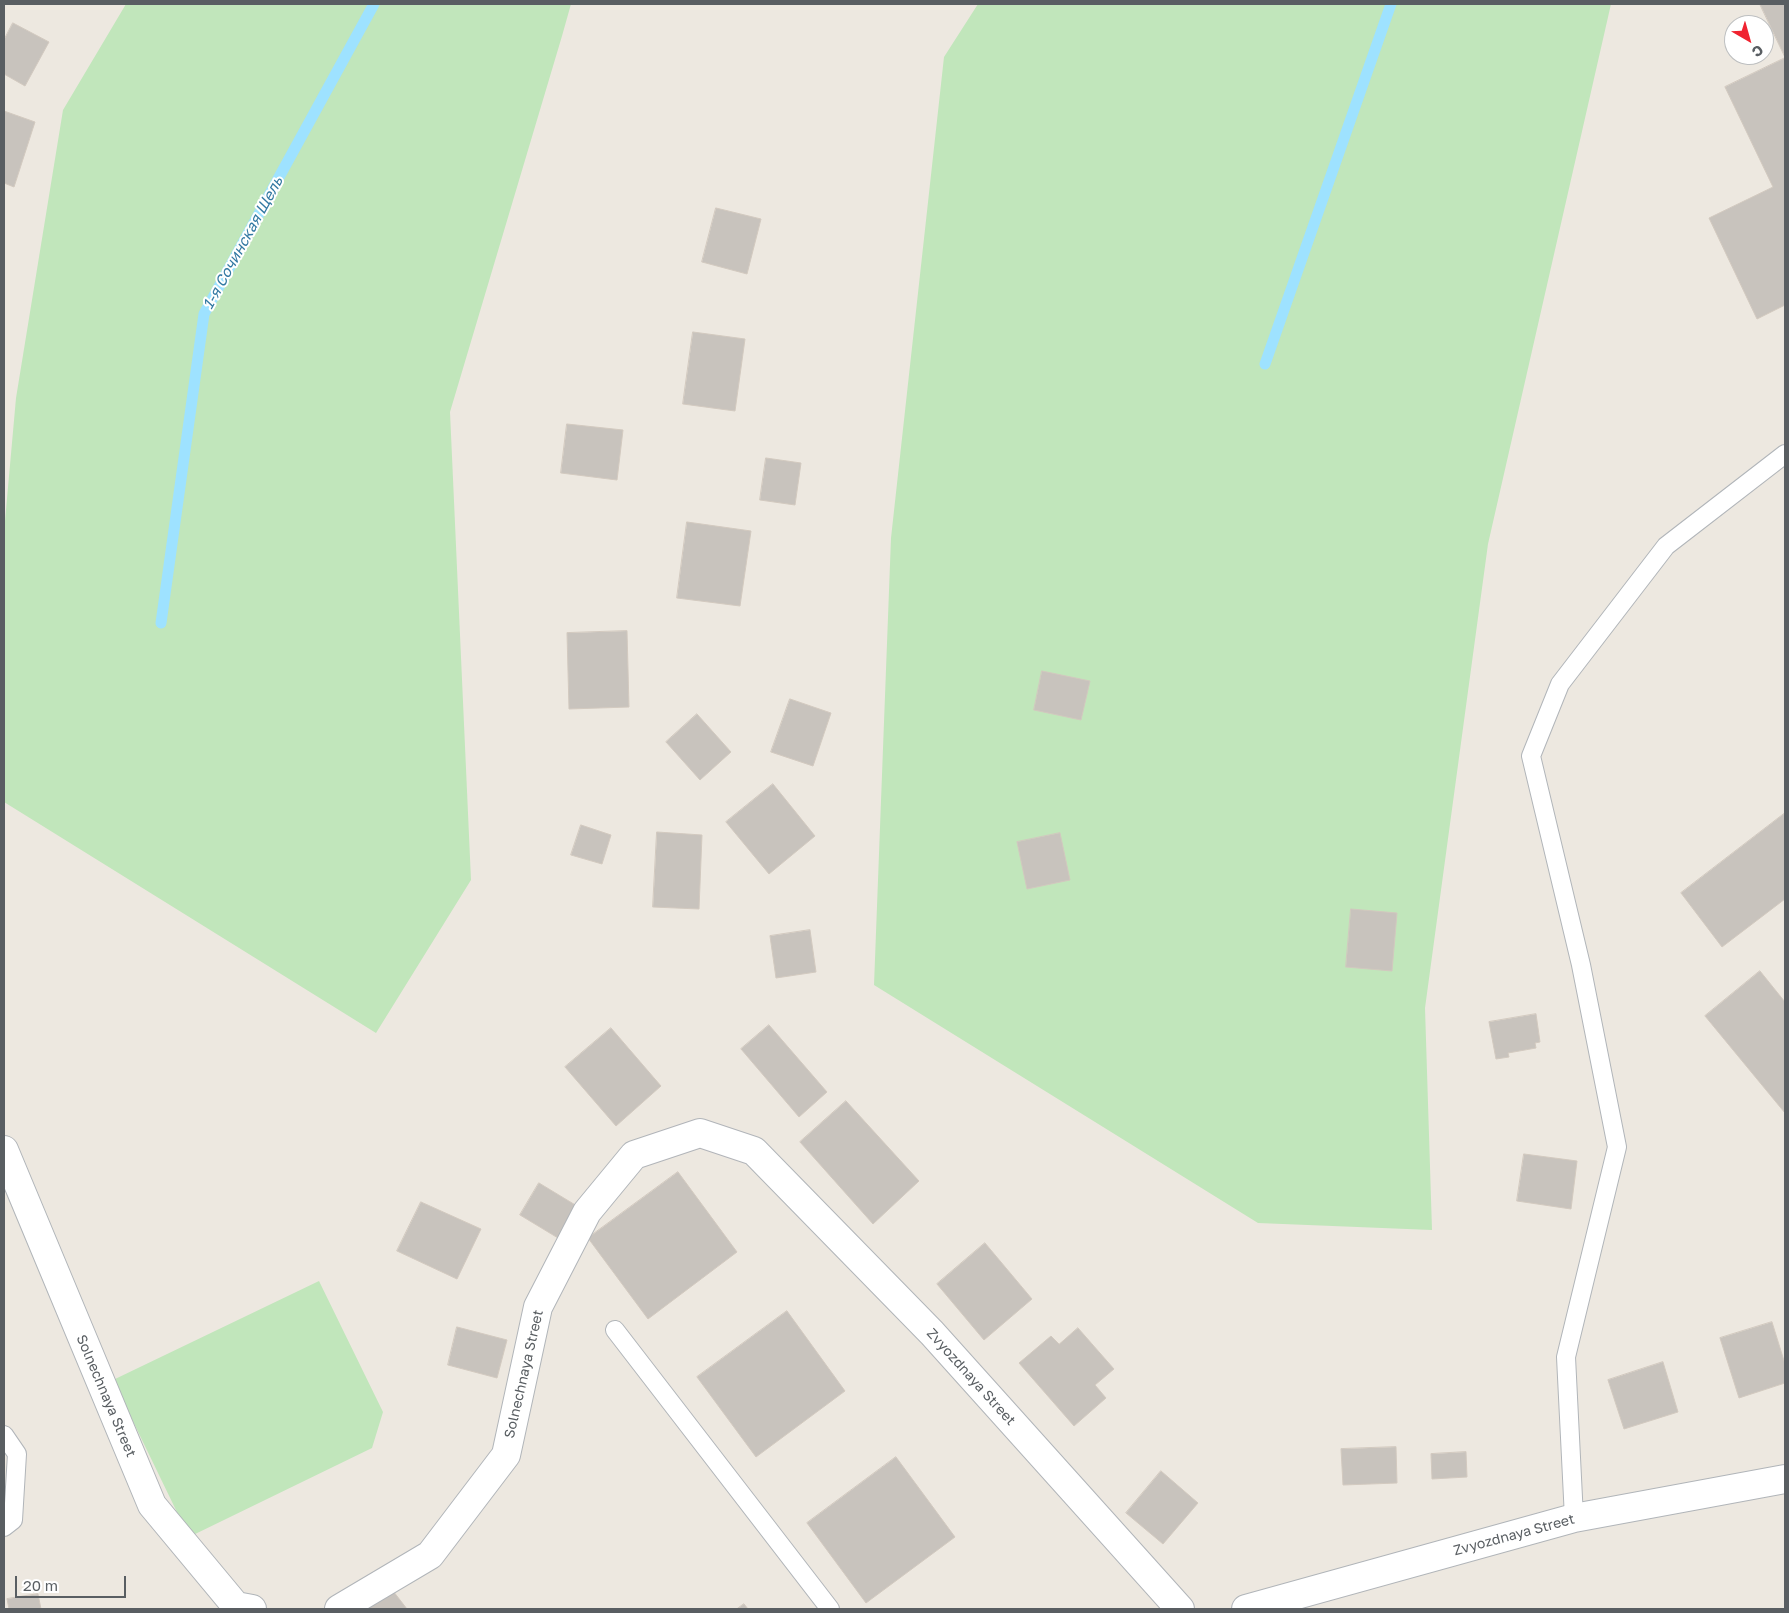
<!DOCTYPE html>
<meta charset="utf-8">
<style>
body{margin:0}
#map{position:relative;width:1789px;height:1613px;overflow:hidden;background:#ede8e0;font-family:"Golos Text",sans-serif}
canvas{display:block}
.frame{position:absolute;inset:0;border:5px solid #595e62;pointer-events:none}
.north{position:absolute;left:1724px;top:15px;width:50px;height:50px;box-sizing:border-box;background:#fff;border:1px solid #bdbfc0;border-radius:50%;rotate:142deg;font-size:14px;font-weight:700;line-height:20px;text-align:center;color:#595e62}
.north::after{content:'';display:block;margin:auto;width:18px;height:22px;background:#f02330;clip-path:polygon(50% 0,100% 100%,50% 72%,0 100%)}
.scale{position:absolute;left:15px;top:1576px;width:111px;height:22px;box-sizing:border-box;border:2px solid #595e62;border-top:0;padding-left:6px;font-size:15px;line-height:18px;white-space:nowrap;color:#595e62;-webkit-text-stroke:4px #fff;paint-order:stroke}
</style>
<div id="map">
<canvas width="1789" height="1613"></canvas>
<div class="frame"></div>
<div class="north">С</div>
<div class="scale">20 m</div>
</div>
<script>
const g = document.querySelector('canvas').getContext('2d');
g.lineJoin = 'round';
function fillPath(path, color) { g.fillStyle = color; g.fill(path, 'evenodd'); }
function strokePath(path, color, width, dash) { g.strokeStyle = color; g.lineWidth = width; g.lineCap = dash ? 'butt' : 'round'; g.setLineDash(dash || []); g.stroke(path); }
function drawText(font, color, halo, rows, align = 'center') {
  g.font = font + ' "Golos Text",sans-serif'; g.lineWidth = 4; g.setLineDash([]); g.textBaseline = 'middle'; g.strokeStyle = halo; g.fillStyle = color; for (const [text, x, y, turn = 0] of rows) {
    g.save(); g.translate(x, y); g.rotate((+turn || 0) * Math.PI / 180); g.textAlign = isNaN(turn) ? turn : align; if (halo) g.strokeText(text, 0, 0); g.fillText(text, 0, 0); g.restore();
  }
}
fillPath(new Path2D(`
 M126,4H571L562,36L450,412L471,880L376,1033L4,802V532L16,398L63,110Z
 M978,4H1611L1488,544L1425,1008L1432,1230L1258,1223L874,985L891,538L944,57Z
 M319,1281L383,1412L372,1448L189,1537L113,1380Z`), '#c1e6bb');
strokePath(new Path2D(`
 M1265,364L1391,4
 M161,623L204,314L374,4`), '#9ee2ff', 11);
const building = new Path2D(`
 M1760,4H1785V57Z
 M13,23L49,42L25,86L4,74V40Z
 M1785,58V305L1757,319L1709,218L1773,187L1725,87Z
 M4,111L35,122L14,187L4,183Z
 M716,208L761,219L747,274L702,262Z
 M693,332L745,339L735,411L683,404Z
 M567,424L623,430L617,480L561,473Z
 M766,458L801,463L795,505L760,500Z
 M687,522L751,531L740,606L677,598Z
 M627,631L629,707L569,709L567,633Z
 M1042,671L1090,681L1081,720L1034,710Z
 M790,699L831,713L813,766L771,752Z
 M697,714L731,752L700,780L666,742Z
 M773,784L815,836L769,874L726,822Z
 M1785,813V899L1722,947L1681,893Z
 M581,825L611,835L602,864L571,855Z
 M657,832L702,835L699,909L653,907Z
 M1060,833L1070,880L1027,889L1017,842Z
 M1351,909L1397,913L1392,971L1346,967Z
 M810,930L816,972L776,978L770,936Z
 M1760,971L1785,1002V1113L1705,1016Z
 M1536,1014L1540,1042L1535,1043L1536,1048L1508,1053L1509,1057L1496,1059L1489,1022Z
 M769,1025L827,1092L799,1117L741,1049Z
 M611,1028L661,1086L616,1126L565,1067Z
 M846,1101L919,1181L873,1224L800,1142Z
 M1524,1154L1577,1161L1571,1209L1517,1201Z
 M678,1172L737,1252L648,1319L588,1238Z
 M539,1183L577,1206L558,1238L520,1215Z
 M421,1202L481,1229L457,1279L397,1251Z
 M985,1243L1032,1299L984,1340L937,1284Z
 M787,1311L845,1391L756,1457L697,1377Z
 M1772,1322L1785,1364V1383L1739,1398L1720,1338Z
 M457,1327L507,1340L497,1378L448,1365Z
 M1078,1328L1114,1369L1095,1385L1106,1398L1074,1426L1019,1363L1051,1336L1059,1344Z
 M1663,1362L1678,1412L1624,1429L1608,1380Z
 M1396,1447L1397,1483L1343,1485L1341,1449Z
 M1466,1452L1467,1477L1432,1479L1431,1454Z
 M896,1457L955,1537L866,1603L807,1523Z
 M1161,1471L1198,1503L1163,1544L1126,1513Z
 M390,1587L407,1609H371L367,1604Z
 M38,1594L41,1609H9L7,1599Z
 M744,1604L748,1609H737Z`);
fillPath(building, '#c8c3bd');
strokePath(building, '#d2c9bf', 1);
const service = new Path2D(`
 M615,1330L830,1609
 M4,1435L17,1454L13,1520L4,1527
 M1574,1518L1566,1357L1617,1147L1581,965L1531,756L1560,684L1666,546L1785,454`);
const minor = new Path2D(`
 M4,1150L152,1505L236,1606L252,1609
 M339,1609L430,1555L506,1455L538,1307L587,1212L634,1155L700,1133L754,1151L932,1333L1180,1609
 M1246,1609L1574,1518L1785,1479`);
strokePath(service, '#b1b5b9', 20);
strokePath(minor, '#b1b5b9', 30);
strokePath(service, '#fff', 18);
strokePath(minor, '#fff', 28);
drawText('14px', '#595e62', '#fff', [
 ["Solnechnaya Street",524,1374,-77],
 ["Zvyozdnaya Street",971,1377,48],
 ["Solnechnaya Street",106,1396,67],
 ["Zvyozdnaya Street",1514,1535,-15]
]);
drawText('italic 15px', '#3379a3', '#fff', [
 ["1-я Сочинская Щель",243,243,-61]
]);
</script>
